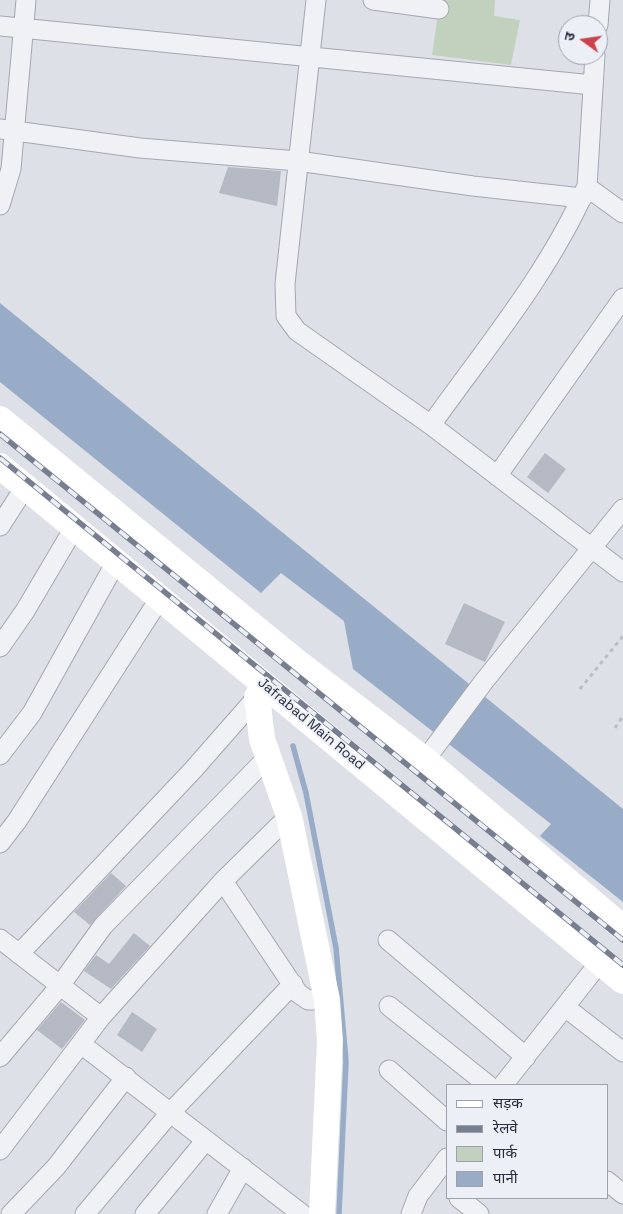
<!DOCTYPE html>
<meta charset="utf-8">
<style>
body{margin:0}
#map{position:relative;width:623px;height:1214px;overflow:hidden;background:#dde0e7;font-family:"Space Grotesk","Noto Sans Devanagari",sans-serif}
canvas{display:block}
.legend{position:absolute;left:446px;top:1084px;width:162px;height:115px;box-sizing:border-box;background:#eceff5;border:1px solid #9da1ab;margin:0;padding:6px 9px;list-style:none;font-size:15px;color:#272d3d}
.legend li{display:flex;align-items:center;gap:10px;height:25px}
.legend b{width:25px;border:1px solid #9da1ab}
.north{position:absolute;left:558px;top:15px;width:50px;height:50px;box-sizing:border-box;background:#eceff5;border:1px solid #9da1ab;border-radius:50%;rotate:284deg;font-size:14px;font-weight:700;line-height:20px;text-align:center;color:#272d3d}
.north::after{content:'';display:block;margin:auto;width:18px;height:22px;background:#cc424c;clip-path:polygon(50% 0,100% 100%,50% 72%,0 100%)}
</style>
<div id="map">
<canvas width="623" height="1214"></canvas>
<ul class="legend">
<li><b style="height:6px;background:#fff"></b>सड़क</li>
<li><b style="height:6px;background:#777e90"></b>रेलवे</li>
<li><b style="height:14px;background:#c2d1be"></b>पार्क</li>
<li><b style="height:14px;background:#98abc7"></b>पानी</li>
</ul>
<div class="north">उ</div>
</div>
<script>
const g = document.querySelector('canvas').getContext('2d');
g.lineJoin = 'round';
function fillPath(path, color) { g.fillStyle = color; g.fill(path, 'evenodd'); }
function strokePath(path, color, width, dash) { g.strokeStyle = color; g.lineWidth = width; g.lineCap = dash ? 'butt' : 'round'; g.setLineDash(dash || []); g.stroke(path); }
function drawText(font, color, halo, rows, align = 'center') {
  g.font = font + ' "Space Grotesk",sans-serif'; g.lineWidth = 4; g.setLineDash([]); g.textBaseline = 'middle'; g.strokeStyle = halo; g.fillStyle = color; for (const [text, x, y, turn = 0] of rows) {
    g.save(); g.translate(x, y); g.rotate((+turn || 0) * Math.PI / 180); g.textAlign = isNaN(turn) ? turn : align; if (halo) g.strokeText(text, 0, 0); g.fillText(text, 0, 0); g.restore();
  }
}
fillPath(new Path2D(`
 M440,0H495L494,16L520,20L511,65L432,55Z`), '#c2d1be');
fillPath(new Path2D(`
 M0,303L623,809V902L540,836L551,824L353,669L344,621L281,573L261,593L0,382Z`), '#98abc7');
strokePath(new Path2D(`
 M293,746L306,793L336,948L346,1061L339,1214`), '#98abc7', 5.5);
fillPath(new Path2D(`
 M228,167L281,171L277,206L219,193Z
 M545,453L566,469L548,493L527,477Z
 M464,603L505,622L485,662L445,644Z
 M111,873L126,886L90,925L74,912Z
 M134,933L150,946L111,989L84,971L96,955L109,964Z
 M61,1002L85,1020L62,1049L37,1030Z
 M132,1012L157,1029L142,1052L117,1035Z`), '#b4b9c3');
const street = new Path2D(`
 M316,0L285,284L286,316L297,331L431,425L623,572
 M373,0L439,9
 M598,25L600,0
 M0,26L593,85
 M595,55L587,187L623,213
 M0,129L140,148L298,161L473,186L582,198
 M0,205L11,169L26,0
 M431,425C485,349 548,274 586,188
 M497,476L623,298
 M0,526L25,487
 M0,647L25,611L74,528
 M0,755L32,713L116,562
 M425,760L485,680L623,509
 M0,843L17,821L160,598
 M223,881L298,993L308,1000H314L326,991
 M0,939L101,1017
 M388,940L526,1057
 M19,954L193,770L257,697
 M389,1006L488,1085
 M565,1007L623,1052
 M81,1044L302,1214
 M0,1057L59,987L103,926L267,758
 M389,1070L447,1121
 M503,1085L600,962
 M0,1150L101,1017L223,881L289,816
 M607,1181L623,1194
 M459,1198L479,1214
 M11,1214L56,1167L126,1077
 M85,1214L170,1113L293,984
 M145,1214L206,1140
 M217,1214L243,1168
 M411,1214L418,1196L447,1158`);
strokePath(street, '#a3a7b1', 21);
strokePath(new Path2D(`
 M580,689L623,636
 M615,728L623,716`), '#bcbec5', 3, [4, 4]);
strokePath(street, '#f0f1f5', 19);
strokePath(new Path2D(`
 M0,419L297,662L425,760L623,928
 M0,466L623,981
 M265,685L257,697L262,739L289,816L327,1000L330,1041L322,1214`), '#fff', 26);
const rail = new Path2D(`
 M0,434L623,940
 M0,458L623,965`);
strokePath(rail, '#777e90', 5.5);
strokePath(rail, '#eceff5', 4, [11]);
drawText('14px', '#272d3d', '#eceff5', [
 ["Jafrabad Main Road",311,724,40]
]);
</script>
